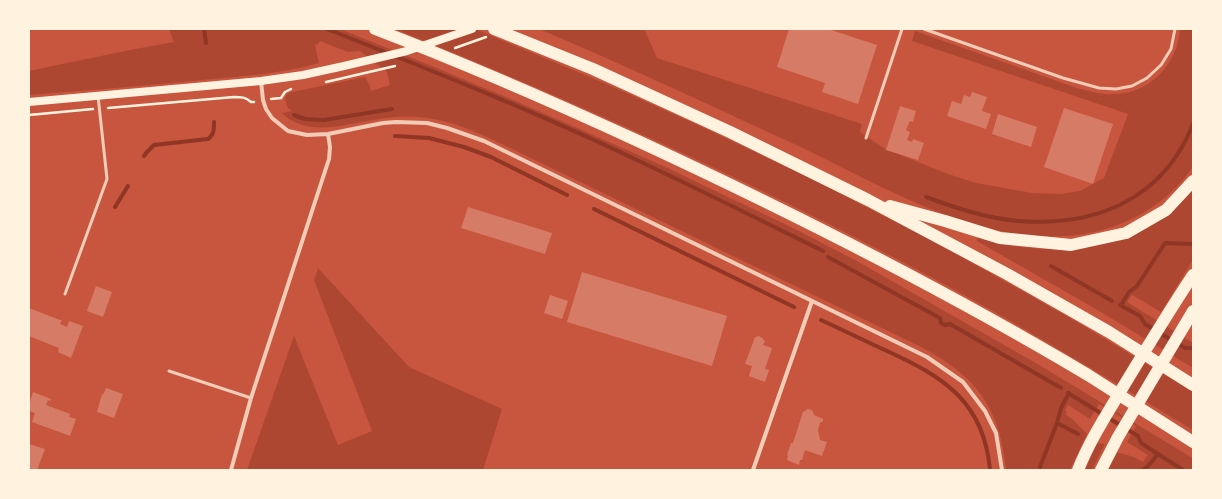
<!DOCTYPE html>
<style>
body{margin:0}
#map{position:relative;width:1222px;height:499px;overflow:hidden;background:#c8553d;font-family:"DejaVu Sans",sans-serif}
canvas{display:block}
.frame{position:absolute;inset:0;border:30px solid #fff3e0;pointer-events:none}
</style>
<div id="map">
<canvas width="1222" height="499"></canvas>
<div class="frame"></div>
</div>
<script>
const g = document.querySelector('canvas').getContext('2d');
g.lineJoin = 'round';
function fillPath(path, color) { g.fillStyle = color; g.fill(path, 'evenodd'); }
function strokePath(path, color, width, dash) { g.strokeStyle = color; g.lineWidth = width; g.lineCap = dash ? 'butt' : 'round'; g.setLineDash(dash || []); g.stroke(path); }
fillPath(new Path2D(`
 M169,29H340L439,69L518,102L661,165L791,227L855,260L1041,366L1189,456L1193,458V470H1108L1116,452L1134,457L1143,462L1148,455L1127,442L1136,426L1099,404L1090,419L1068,405L1065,410L1067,412L1065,414L1072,419L1087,434L1070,470H1006C1000,407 976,376 921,347L504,145C477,132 449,119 418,117C404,116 391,117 378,119C347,124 307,138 282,113L292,111L288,108L285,99L287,94L292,92L365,77L370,86L371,91L390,85L387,72L360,51L348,52L320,41L318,44L315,45L319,63C281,74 241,76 202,80C144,86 87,90 29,95V71L130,50L174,42Z
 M395,29H475L604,83L698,125L812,179L946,248L1077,322L1193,392V430C1106,377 1019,324 929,276C756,183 577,102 395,29Z
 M539,29H644L657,58L862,124L860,132L885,149L948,174L976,183L1032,193L1060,194L1080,191L1104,178L1128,114L912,41L915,31L1077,88C1089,91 1101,95 1114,94C1149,94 1178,64 1180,29H1193V167C1176,192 1151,211 1123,223C1029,261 929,211 845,169C820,156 795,144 770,133C693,97 617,62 539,29Z
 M1193,189V260L1161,312L1132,295L1127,302L1193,343V368L1101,312L977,241L978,238L1013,246L1042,249H1069L1093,246Z
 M318,268L409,367L502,409L483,470H247L294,336L338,445L372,431L314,280Z
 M1097,443L1105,444L1092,470H1085Z`), '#ae4732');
strokePath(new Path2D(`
 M204,29L206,43
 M327,29C433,71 539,113 641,162C702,191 762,221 823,251
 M294,115L305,119L324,120L392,109
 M395,136L429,138L464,147L491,157L567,195
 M144,156L147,152L154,145L208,139C214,135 214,129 214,122
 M926,197C956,208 986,218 1018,221C1095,227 1163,200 1193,124
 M115,207L128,186
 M594,209L794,307
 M828,257L940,318L941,323L945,325L950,324L1061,388
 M1051,266L1112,301
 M1120,305L1140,316L1145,324L1168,338L1185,348H1193
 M1121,305L1129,292L1137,286L1165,243L1192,244
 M821,320C843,330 865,341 887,351C944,377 984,402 990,470
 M1068,393L1138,436L1141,443L1183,470
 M1057,423L1078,434
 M1040,467L1057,423L1061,408L1069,393
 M1143,470L1149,465L1158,454`), '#8f3625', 4);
fillPath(new Path2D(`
 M789,29H828L877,45L858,104L822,92L825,83L777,67Z
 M972,92L987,97L982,111L991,114L986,129L947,116L952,101L961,104L964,95L970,97Z
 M900,106L916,111L913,122L910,121L906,130L910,132L907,140L912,142L913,139L924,143L918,160L886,150Z
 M1064,108L1113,124L1093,184L1044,167Z
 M998,114L1037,127L1031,147L992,134Z
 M468,207L552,233L545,254L461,228Z
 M582,272L727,316L712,366L567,322Z
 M96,286L112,292L103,317L87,311Z
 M550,295L568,301L562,319L544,313Z
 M29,308L60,320H62L60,324L67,327L69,321L83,326L71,358L58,352L59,348L29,336Z
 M759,336L762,338L765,341L763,345L772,348L765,369L769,370L765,382L749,376L752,366L745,364L755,337Z
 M106,388L123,394L114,418L97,412L102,394L103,395Z
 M33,392L51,399L50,401L48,400L46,405L70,414L69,417L76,419L70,436L32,422L35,413L29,411V405Z
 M808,409L812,410L814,415L823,419V421L820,423L818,430L820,440L827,442L822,456L805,450L802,460H800L799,465L787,460L788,456L787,455L791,443H793L803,412Z
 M29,444L45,449L37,470L29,468Z`), '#d67c66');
strokePath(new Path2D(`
 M455,48L486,37
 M326,82L395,66
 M271,99L281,98L285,92L291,89
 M108,108L234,97C241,97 246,97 251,102H254
 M29,115L93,109`), '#fff3e0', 2.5);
strokePath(new Path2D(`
 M924,29L1063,78L1099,88L1116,89L1132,86L1147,78L1161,65L1171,49L1175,29
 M866,138L902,29
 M65,294L107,179L98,96
 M169,371L251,398`), '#f1ccb7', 3);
strokePath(new Path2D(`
 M261,81L263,100L266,109L272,118L288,131L307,135L328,134L383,123L396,122L427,123L447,128L484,141L927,357L963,382L985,411L996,433L1002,470
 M231,470L251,398L329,159L330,147L328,134
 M753,470L812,301`), '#f1ccb7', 4);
strokePath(new Path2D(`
 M29,102L261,81L303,75L344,66L407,51L472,29`), '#fff3e0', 8);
strokePath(new Path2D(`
 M375,29C464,63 551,101 638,141C791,212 942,288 1088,375C1123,397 1158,420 1193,442
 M494,29L593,69L730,132L868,200L1007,274L1109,332L1193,385
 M890,206L945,221L1000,238L1071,245L1126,233L1166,210L1193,181
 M1078,470C1090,440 1107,414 1123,387C1146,349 1169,311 1193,275
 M1101,470L1118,437L1193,311`), '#fff3e0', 12);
</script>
